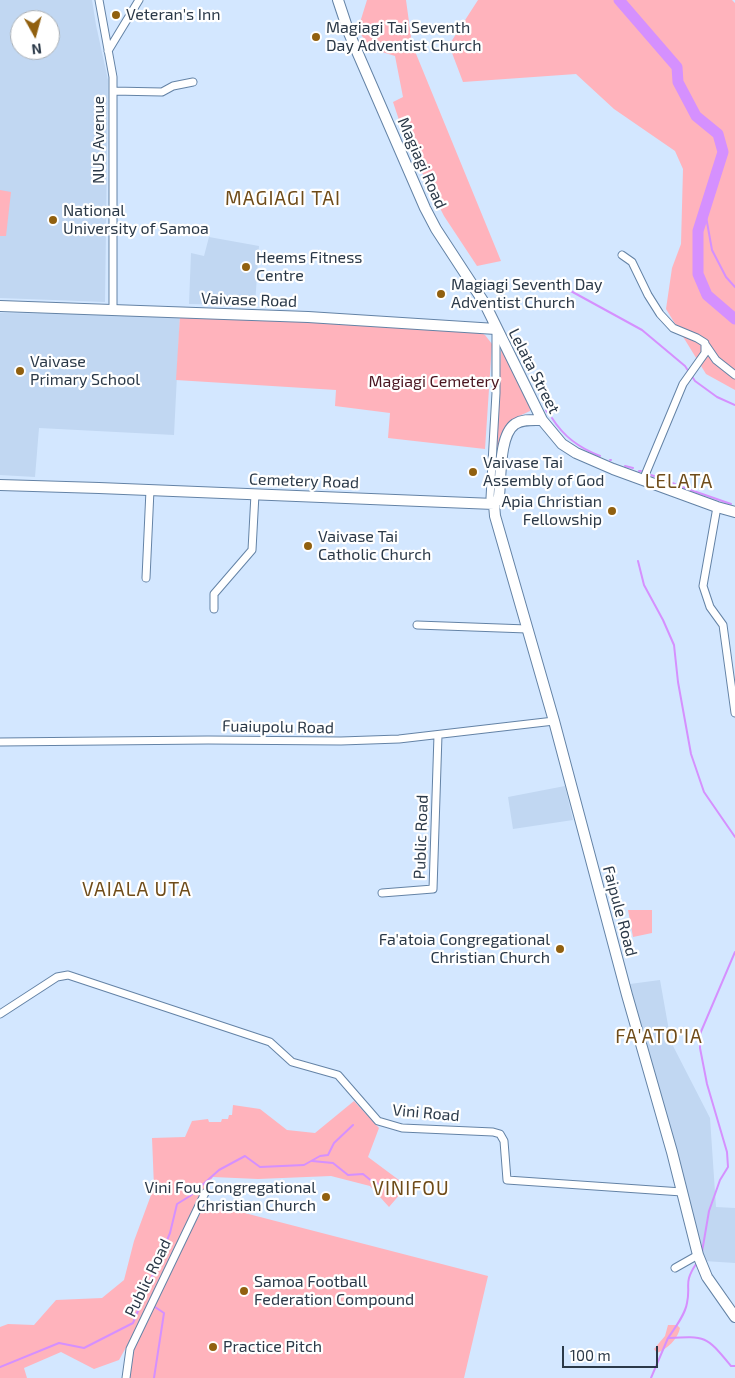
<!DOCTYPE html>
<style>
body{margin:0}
#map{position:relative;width:735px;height:1378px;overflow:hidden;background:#d3e7ff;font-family:"Exo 2",sans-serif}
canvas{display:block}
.north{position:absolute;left:10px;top:10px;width:50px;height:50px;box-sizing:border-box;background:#fff;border:1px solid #aab0b6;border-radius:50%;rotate:173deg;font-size:14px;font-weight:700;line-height:20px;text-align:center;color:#2b3948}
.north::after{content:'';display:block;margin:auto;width:18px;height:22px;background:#91600f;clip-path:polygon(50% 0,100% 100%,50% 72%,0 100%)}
.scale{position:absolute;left:562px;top:1346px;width:96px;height:22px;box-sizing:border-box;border:2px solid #2b3948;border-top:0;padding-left:6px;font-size:15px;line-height:18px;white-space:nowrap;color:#2b3948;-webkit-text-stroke:4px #fff;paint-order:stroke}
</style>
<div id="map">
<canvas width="735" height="1378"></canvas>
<div class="north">N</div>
<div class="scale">100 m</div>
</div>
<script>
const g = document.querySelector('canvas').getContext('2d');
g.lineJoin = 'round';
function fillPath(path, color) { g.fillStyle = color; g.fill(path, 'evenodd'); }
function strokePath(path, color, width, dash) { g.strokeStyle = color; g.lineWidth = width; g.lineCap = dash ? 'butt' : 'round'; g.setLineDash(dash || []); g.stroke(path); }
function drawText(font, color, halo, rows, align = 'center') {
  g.font = font + ' "Exo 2",sans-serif'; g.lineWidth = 4.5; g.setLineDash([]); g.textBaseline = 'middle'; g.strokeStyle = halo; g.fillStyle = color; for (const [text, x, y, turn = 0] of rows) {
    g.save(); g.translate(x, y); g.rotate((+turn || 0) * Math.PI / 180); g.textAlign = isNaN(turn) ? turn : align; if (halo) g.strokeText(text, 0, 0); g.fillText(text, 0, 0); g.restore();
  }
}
fillPath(new Path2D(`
 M0,0H92L96,25L108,80L105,302L0,298ZM20,20H50V50H20Z
 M209,237L259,246L255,305L189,304L191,253L204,256Z
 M0,313L180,315L174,435L39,428L35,477L0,475Z
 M565,786L573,820L513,829L508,797Z
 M660,980L671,1042L710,1118L716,1207L735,1208V1263L704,1261L630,984Z`), '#c1d7f2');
fillPath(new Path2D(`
 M367,0H406L412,44L501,261L477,266L444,216L406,141L393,102L403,97L395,56L369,48L358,29Z
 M478,0H732L735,3V390L706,374L666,309L672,268L681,244L683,169L675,151L614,109L576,74L463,82L449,45Z
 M0,190L11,192L6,236H0Z
 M180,315L476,330L485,335L492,344L485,449L388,438L390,413L335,406L336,390L176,380Z
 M501,350H503L530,408V411L515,418L505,427L495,495L494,494Z
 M628,910H652V933L633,937Z
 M354,1101L379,1128L368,1157L407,1186L389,1207L370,1186L331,1176L258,1179L213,1177L199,1197L169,1269L206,1203L488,1276L464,1378H123L143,1317L119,1360L94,1369L61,1352L24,1368L27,1378H0V1327L8,1324L34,1325L56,1300L102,1298L124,1280L134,1241L154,1187L152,1138L185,1137L192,1121L208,1119L209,1122H221L222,1119H228L229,1115H232L233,1105L260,1109L287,1130L315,1133Z
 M668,1325H677L680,1328C678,1339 667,1349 657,1353L654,1349L665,1336Z`), '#ffb3bc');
strokePath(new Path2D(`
 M705,211L712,250L726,277L735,287
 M569,290L642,330L685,366L695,381L717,397L735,405
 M546,410L547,412
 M552,418C564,437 579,448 600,456
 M610,460H611
 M625,466L633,468
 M639,471H641
 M651,475L675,484
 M682,487L731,504
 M638,561L644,585L663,620L674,645L678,682L691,754L704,792L735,837
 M312,1161L333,1163L348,1175L363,1174L373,1182L392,1189
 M702,1252L709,1211L720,1180L728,1167L727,1152L707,1084L700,1048V1034L735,952
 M668,1338C675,1328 685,1315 687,1303C691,1284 683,1284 696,1264
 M0,1367L59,1343L84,1348L133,1323L170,1233L177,1204L190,1196L219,1170L245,1156L260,1167L304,1165L320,1156L328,1155L334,1143L353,1125
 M154,1378L164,1313L155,1307
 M651,1378L668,1338C707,1336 706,1336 731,1366H735`), '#d590fe', 2);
strokePath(new Path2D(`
 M619,0L677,67L678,82L696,116L718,134L723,152L698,231V274L707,295L735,319`), '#d590fe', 11);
const street = new Path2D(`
 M99,0L113,77V311
 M108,51L139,0
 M113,91L162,92L173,86L193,82
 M622,255L632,262L648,295L660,314L673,328L697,338L705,343V353L683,384L643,480
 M705,344L716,360L735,375
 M494,504L490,498L496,393V329
 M717,507L703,586L710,607L723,625L735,713
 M146,578L150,490
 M214,609V594L252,550L255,494
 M417,625L527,629
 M0,742L208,740L341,741L399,739L554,721
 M382,893L433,889L438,735
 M0,1014L57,977L68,975L270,1042L292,1062L338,1075L378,1121L402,1128L493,1132L500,1134L504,1141L507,1180L682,1192
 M675,1268L698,1255
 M126,1378L130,1349L205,1193`);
const secondary = new Path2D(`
 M338,0L349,33L425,208L436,229L485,304L542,420L562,444L576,453L613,469L717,507L735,512
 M0,306L308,317L496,329
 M0,485L99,488L494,504L497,501L499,496C501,478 499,435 515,424C523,419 532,420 542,420
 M494,504L495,516L554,721L627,995L672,1152L698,1255L707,1277L735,1317`);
strokePath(street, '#6483a6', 9);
strokePath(secondary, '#6483a6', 12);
strokePath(street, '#fff', 7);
strokePath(secondary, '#fff', 10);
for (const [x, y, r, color] of [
 [116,15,5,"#91600f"],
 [316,37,5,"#91600f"],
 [53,220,5,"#91600f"],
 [246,267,5,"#91600f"],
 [441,294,5,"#91600f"],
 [20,371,5,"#91600f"],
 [473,472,5,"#91600f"],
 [612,511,5,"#91600f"],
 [308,546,5,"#91600f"],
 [560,949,5,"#91600f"],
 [326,1197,5,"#91600f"],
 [244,1291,5,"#91600f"],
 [213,1347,5,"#91600f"]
]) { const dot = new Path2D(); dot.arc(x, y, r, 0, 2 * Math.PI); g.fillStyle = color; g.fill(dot); strokePath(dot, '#fff', 2); }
drawText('16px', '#2b3948', '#fff', [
 ["Veteran's Inn",126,15],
 ["Magiagi Tai Seventh",326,28],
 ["Day Adventist Church",326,46],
 ["National",63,211],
 ["University of Samoa",63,229],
 ["Heems Fitness",256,258],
 ["Centre",256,276],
 ["Magiagi Seventh Day",451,285],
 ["Adventist Church",451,303],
 ["Vaivase",30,362],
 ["Primary School",30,380],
 ["Vaivase Tai",483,463],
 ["Assembly of God",483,481],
 ["Apia Christian",602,502,"right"],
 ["Fellowship",602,520,"right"],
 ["Vaivase Tai",318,537],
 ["Catholic Church",318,555],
 ["Fa'atoia Congregational",550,940,"right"],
 ["Christian Church",550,958,"right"],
 ["Vini Fou Congregational",316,1188,"right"],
 ["Christian Church",316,1206,"right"],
 ["Samoa Football",254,1282],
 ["Federation Compound",254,1300],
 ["Practice Pitch",223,1347]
], 'left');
drawText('16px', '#2b3948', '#fff', [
 ["NUS Avenue",99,140,-90],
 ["Magiagi Road",422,163,66],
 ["Vaivase Road",249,300,2],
 ["Lelata Street",534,371,63],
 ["Cemetery Road",304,481,2],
 ["Fuaiupolu Road",278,727,1],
 ["Public Road",421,837,-88],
 ["Faipule Road",620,911,75],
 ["Vini Road",426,1113,5],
 ["Public Road",148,1278,-64]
]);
drawText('16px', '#491520', '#fff', [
 ["Magiagi Cemetery",434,382]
]);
g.letterSpacing = '1px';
drawText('19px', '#6f4c1a', '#fff', [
 ["MAGIAGI TAI",283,199],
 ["LELATA",679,482],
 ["VAIALA UTA",137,890],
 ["FA'ATO'IA",659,1037],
 ["VINIFOU",411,1189]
]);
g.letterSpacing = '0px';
</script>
